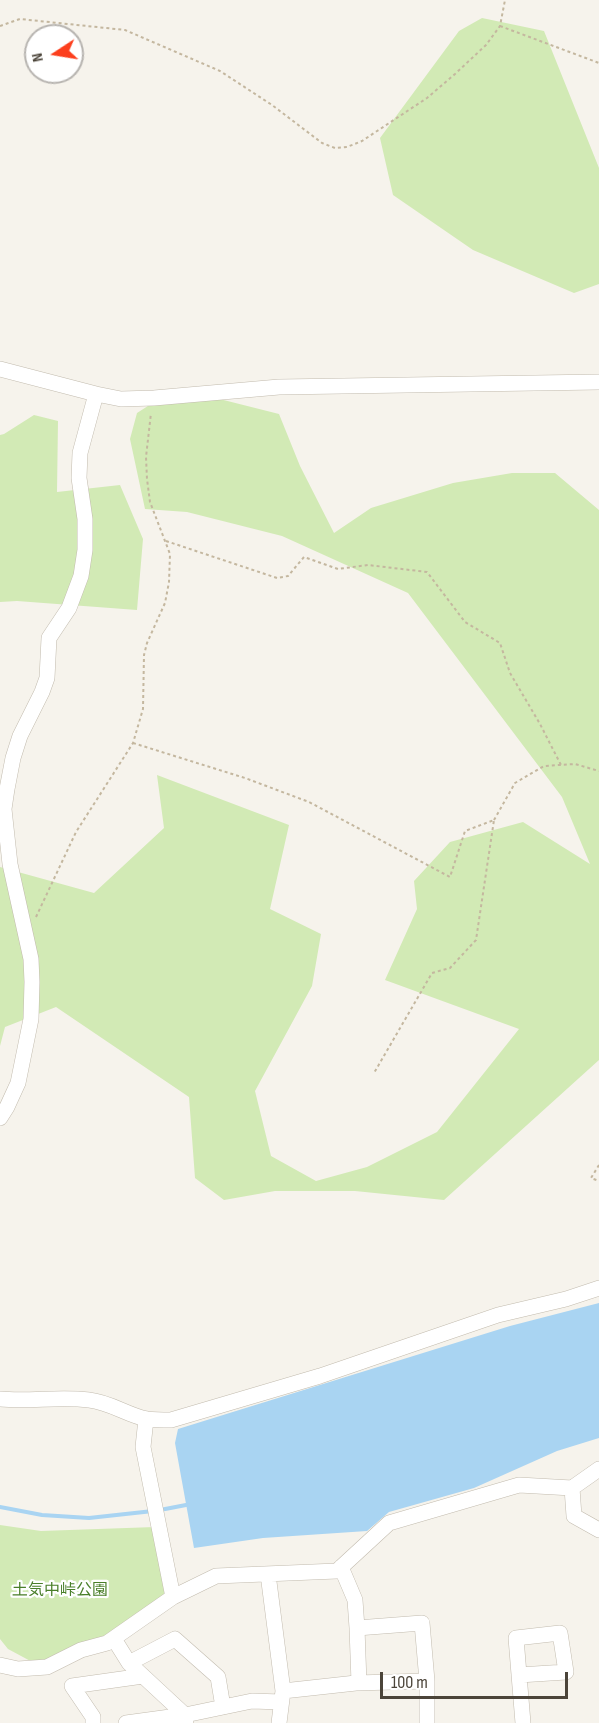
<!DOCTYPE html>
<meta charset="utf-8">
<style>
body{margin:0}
#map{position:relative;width:599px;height:1723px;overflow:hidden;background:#f6f3ec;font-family:"Sofia Sans Condensed",sans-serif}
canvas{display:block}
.north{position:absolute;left:24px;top:24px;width:60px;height:60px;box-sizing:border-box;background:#fff;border:2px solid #b7b4b0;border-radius:50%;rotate:258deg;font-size:16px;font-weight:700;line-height:24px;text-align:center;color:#4b4439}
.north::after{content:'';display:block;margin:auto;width:21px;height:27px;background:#fc3f1d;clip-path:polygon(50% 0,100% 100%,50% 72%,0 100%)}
.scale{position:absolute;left:380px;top:1672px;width:188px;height:27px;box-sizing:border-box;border:3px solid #4b4439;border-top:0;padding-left:8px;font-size:18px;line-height:21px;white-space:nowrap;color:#4b4439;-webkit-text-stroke:4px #fff;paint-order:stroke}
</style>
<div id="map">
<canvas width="599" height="1723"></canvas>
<div class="north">N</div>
<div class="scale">100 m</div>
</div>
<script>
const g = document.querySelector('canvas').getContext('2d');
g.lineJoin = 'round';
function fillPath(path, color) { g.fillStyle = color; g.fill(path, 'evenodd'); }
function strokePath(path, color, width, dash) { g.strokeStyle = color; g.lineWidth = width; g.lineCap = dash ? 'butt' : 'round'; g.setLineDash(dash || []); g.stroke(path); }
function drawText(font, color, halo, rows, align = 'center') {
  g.font = font + ' "Sofia Sans Condensed","Noto Sans JP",sans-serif'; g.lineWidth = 4.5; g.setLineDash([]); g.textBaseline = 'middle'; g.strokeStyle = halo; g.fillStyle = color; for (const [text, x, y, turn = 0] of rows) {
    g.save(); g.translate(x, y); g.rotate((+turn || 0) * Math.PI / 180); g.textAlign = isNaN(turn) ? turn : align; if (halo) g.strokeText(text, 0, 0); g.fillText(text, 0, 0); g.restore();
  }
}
fillPath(new Path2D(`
 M482,18L544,31L599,168V284L574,293L473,250L393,195L380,138L459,31Z
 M176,388L279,414L300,466L334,533L371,508L453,483L512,473H555L599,510V1060L444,1200L355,1191H275L224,1200L195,1178L189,1097L56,1007L5,1027L0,1046V867L94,893L164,828L157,775L289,825L270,909L321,934L312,986L255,1091L271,1156L316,1181L367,1167L437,1132L519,1029L385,980L417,909L414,881L450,842L523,822L590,864L562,797L408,593L282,536L187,512L145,509L130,439L137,413Z
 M34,415L58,421L57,492L120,485L143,539L137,610L17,601L0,602V435L4,434Z
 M0,1525L41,1531L155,1527L170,1595L108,1637L36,1664L8,1649L0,1639Z`), '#d2eab5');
fillPath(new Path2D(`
 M599,1303V1438L557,1451L474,1488L389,1512L367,1531L263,1538L194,1548L175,1443L178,1429L510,1326Z`), '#a9d4f2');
strokePath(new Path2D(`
 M0,1507L42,1515L89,1518L153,1511
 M160,1510L186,1505`), '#a9d4f2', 4);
const minor = new Path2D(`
 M0,369L96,394L121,399L154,398L279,387L599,382
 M0,1118L7,1107L18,1083L31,1019L32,982L31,959L10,864L4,809L7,789L13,758L20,736L42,692L47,678L49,638L69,608L81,576L85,550V519L79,478L80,453L96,394
 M0,1399C30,1402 59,1396 89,1400C110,1402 129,1416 147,1419C155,1420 163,1420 171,1420L320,1376L498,1315L566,1299L599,1288
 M146,1419L143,1447L173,1597
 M572,1488L574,1516L599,1530
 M341,1567L355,1600L357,1628
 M268,1574L283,1691L279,1723
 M114,1639L129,1663L185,1715L186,1720
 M129,1663L175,1639L218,1677L223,1707
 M0,1665L18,1669L47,1667L81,1650L107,1643L173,1597L216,1576L337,1571L389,1523L519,1485L572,1488L599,1469
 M519,1675L566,1672L560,1633L516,1638L523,1723
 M359,1683L357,1628L422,1623L427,1681V1723
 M283,1691L356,1683L427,1681
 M93,1723V1717L72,1686L143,1676
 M126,1723L185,1715L252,1701L281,1702`);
strokePath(minor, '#c2bbae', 16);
strokePath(new Path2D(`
 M0,26L20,19L125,30L220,71L272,105L322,143L335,148L347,147L362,141L427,98L455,74L486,45L500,26L505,0
 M500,26L599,63
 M166,541L277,578L288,576L304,557L338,569L368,565L427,572L465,622L500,643L510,673L540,724L561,765
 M133,743L245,778L309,802L450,877L465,831L494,820L476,940L450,968L432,973L374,1073
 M494,820L515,783L544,766L575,764L599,771
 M36,917L76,832L133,743L143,709L144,655L147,643L165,603L169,582L170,554L150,502L147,479L146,457L151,413
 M599,1165L591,1178L599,1181`), '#c4b79f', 2, [3, 3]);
strokePath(minor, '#fff', 15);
drawText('16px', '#4a7f2a', '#fff', [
 ["土気中峠公園",60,1591]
]);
</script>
